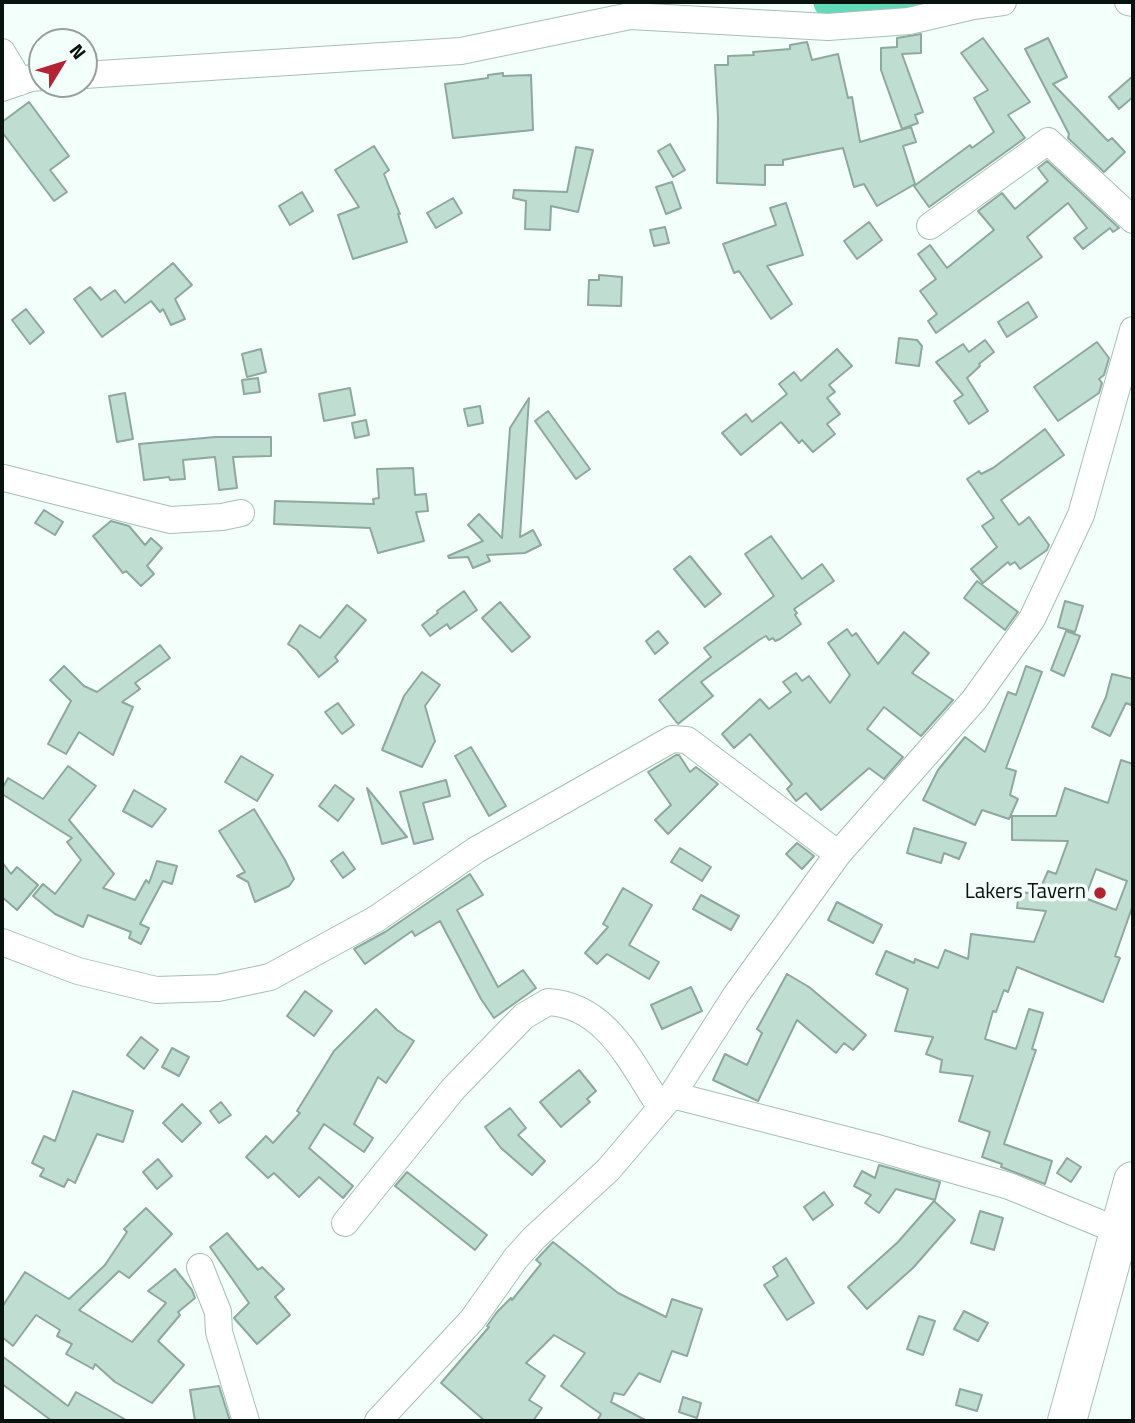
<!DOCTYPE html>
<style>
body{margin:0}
#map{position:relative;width:1135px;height:1423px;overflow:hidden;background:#f3fffa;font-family:"Titillium Web",sans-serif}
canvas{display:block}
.frame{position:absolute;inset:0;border:4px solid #08120e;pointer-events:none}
.north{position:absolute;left:28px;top:28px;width:70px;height:70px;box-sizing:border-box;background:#f3fffa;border:2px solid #95a09c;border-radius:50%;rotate:52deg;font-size:19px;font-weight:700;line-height:28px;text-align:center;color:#08120e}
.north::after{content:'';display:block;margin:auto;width:24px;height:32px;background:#b42333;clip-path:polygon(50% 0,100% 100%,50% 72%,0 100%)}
</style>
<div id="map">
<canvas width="1135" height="1423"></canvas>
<div class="frame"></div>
<div class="north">N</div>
</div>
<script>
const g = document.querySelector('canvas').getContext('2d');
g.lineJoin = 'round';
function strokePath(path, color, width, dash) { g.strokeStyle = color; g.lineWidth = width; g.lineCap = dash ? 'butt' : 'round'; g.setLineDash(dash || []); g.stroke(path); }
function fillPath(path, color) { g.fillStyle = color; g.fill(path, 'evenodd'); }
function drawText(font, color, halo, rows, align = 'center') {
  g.font = font + ' "Titillium Web",sans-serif'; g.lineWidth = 7; g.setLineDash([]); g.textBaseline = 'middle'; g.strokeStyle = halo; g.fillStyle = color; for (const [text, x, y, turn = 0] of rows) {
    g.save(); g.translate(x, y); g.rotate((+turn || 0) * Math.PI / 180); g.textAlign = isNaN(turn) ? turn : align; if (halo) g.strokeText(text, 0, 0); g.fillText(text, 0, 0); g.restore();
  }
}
strokePath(new Path2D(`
 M830,2L881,8L905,2`), '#61dab7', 33);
const building = new Path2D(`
 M921,34V53L902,54L923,112L915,115L918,123L902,129L881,70V48L897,47V38Z
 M983,38L1030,102L1008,115L1025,138L929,207L914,186L970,145L972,148L994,132L974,98L988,90L961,53Z
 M1048,38L1067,77L1053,84L1108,141L1112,138L1125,152L1104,172L1068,138L1069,134L1025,49Z
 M807,42L812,60L838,54L848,98L852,97L860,142L911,127L916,142L903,146L915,184L877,206L864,184L854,187L843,148L783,160V165H765V185L717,183L718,117L715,65H728V56L754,55L753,52L790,49V45Z
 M503,73V76L531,75L533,130L453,138L445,84L488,78V75Z
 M1133,76V97L1119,109L1109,97Z
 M29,102L69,156L50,170L67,192L54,201L2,132V122Z
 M670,144L685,170L673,177L658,151Z
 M374,146L389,170L384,174L400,214H398L407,242L353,259L338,215L359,207L335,170Z
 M576,147L593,150L578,212L551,206L550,230L525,229L526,201L513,198L514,190L567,192Z
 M1047,161L1119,228L1113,232L1110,228L1083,249L1074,238L1087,228L1068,203L1027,237L1042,257L936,333L928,321L937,314L920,291L936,279L918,254L930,245L947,268L994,230L978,211L1002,193L1015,209L1048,181L1038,168Z
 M672,182L681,208L666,214L656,187Z
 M302,192L313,211L290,225L279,206Z
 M453,198L462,213L436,228L427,213Z
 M786,203L803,255L767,266L792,304L771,319L739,271L734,273L723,244L776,225L770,208Z
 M869,222L882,240L857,259L844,241Z
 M665,227L669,243L654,246L650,230Z
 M173,263L192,285L175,299L185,319L171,325L163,309L160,312L151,301L102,337L74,299L90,287L101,300L115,290L125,303Z
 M599,275L622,277L621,306L588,305L589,280H599Z
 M1028,302L1037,317L1007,337L998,322Z
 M26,309L44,332L30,344L12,320Z
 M899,338L917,340L922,346L919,366L896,363Z
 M985,340L994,352L979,364L980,366L967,378L988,411L969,424L954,401L963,395L936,362L963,344L969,352Z
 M1097,342L1109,358L1104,375L1099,379L1102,383L1099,393L1058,421L1034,387Z
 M261,349L266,372L247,377L242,354Z
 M837,349L852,366L829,385L835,392L827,398L840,414L827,424L835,434L813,452L802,440L799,443L781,422L741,455L722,433L746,414L752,422L787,394L779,384L794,372L801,381Z
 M258,378L260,392L244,394L242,380Z
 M350,388L355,415L324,421L319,394Z
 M125,393L133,439L117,442L109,396Z
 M529,398L520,537L533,530L541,545L525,553L487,555L490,561L473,568L468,557L449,558L448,556L483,541L468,525L479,514L502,538L510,428Z
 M480,406L483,423L468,426L464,409Z
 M548,411L590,469L576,479L535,421Z
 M366,420L369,435L355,438L352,423Z
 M1045,429L1064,455L1001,500L1019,525L1029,517L1049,545L1047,550L1020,569L1015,562L1010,565L1008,562L983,583L971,569L997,547L982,526L994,518L967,479L979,471L981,474L993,468Z
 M215,437H271V456L233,457L237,488L219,490L215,457L183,460L185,479L170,480L169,477L144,480L139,444Z
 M413,468L415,495L426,494L428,511L416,512L424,541L378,553L370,528L274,524L275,501L374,504L373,499L379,498L377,469Z
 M44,510L63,522L55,535L35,523Z
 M111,521L129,526L145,545L151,538L162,548L147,566L154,574L141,586L126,571L123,573L93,536Z
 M771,536L802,579L822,564L834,581L794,609L797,613L795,615L801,624L780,639L775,641L773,638L769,640L766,636L759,640L701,682L713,696L678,724L659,700L711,657L704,648L774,596L745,554Z
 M690,556L721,594L705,607L674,569Z
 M977,581L1018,612L1005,630L964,598Z
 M464,591L477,610L450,629L447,624L430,636L422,625L438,613L437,611Z
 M1065,601L1083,606L1075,632L1058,627Z
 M500,602L530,637L512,652L482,618Z
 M347,605L366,620L335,657L338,661L319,677L297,650L288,644L300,625L320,638Z
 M847,629L852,636L856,633L878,664L904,632L929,653L912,673L953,700L921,736L884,707L867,729L903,757L884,779L869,768L821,810L806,793L796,801L787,789L792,784L750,734L734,748L722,734L760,699L769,709L791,692L783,682L796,673L802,681L809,676L830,703L850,675L828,643Z
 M658,631L668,643L655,654L646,641Z
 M1066,631L1080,636L1064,676L1051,670Z
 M160,645L170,658L135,683L140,689L122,702L133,707L113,755L79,732L66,754L48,744L71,701L50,680L64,666L84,686L97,692Z
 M1026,666L1042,672L1006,768L1016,771L1010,795L1018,799L1009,819L982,810L975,825L923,800L938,770L965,737L985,752L1008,692L1016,695Z
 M422,672L440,685L425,706L435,741L422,767L382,750L404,696Z
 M1112,674L1133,679V697L1131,705L1126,703L1110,736L1092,727L1106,697Z
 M338,703L354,725L342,734L325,712Z
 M471,747L506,806L489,816L455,756Z
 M676,755H679L690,772L696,767L718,784L668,834L655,820L671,805L648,772Z
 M241,756L273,775L257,801L225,782Z
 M1121,760L1133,764V905L1115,956L1120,958L1103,1002L1017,967L1008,992L1004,990L996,1012L993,1011L985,1039L1016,1049L1029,1009L1043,1013L1032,1049L1036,1050L1004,1144L1052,1161L1045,1184L1001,1167L1002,1164L982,1157L990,1132L959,1121L973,1076L940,1072L942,1060L926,1054L933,1037L895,1031L908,989L876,974L886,951L914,963L915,959L938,968L945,950L968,959L971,934L1034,942L1046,911L1017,908L1019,892L1038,894L1048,871L1056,874L1068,841L1012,840V816H1056L1065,788L1108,803ZM1096,869L1127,881L1116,910L1085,898Z
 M68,766L96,786L69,820L114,874L103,888L135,900L146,880L149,883L157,861L177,866L172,884L163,881L140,924L149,928L141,944L129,938L131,932L88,915L83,927L55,914L33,896L43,884L55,894L81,860L67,842L72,838L2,794V789L8,778L43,799Z
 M446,780L450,796L423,803L433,839L414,844L400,792Z
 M335,785L354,799L338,821L319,806Z
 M367,788L407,837L382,844Z
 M134,790L166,809L152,827L123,811Z
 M254,809L285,860L294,879L289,886L255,902L248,882L237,876L245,872L219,831Z
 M914,828L966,843L959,859L944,853L941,863L907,853Z
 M797,843L814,856L802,869L786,854Z
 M680,848L711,867L702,881L671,862Z
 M343,852L355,869L343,878L331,861Z
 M2,862L11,874L17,867L38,885L17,910L2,897Z
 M470,874L483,895L457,910L498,987L523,970L536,988L494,1018L481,999L440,921L415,936L412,931L365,964L354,949L385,932Z
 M623,888L652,905L629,945L659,962L649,979L607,954L597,964L585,953L608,927L603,924Z
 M701,895L739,916L731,930L693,909Z
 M837,902L882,925L873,943L828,920Z
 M787,974L809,987L866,1035L853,1050L844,1043L836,1053L797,1020L758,1101L713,1080L725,1054L747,1065L762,1033L757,1029Z
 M691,987L702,1011L662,1029L651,1005Z
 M305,991L332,1011L314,1036L287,1016Z
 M376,1009L397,1030L414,1041L386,1083L378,1077L354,1124L373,1138L364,1152L324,1124L309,1148L353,1186L343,1198L319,1177L299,1197L274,1173L268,1178L246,1157L266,1136L273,1143L300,1113L297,1111L334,1051Z
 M141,1037L158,1050L144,1069L127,1055Z
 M172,1048L189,1057L179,1076L162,1067Z
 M579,1070L596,1091L587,1099L590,1102L561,1127L540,1102Z
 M73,1091L133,1111L123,1142L97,1134L75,1183L68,1179L64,1187L40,1176L44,1169L32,1163L44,1136L55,1141Z
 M221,1102L231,1115L219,1123L210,1111Z
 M182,1104L201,1123L182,1142L163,1123Z
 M510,1108L526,1128L518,1135L545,1161L532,1175L501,1148L485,1127Z
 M1067,1158L1081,1167L1071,1182L1057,1173Z
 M158,1159L172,1176L157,1189L143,1172Z
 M879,1165L940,1182L935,1200L896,1189L879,1213L865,1203L871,1195L854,1186L862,1171L875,1178Z
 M407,1172L487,1235L475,1250L395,1186Z
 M824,1192L833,1205L813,1220L804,1207Z
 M934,1201L955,1220L913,1268L867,1309L848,1287L898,1242Z
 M146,1208L172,1234L129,1278L119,1271L79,1310L132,1342L166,1303L148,1291L175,1269L192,1290L195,1298L178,1312L180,1315L158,1341L184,1365L152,1403L115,1382L95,1364L93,1369L66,1354L72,1344L57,1336L60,1330L36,1315L13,1346L2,1337V1307L25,1272L69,1299L105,1265L127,1232L124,1229Z
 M980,1211L1003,1218L994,1250L971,1243Z
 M227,1233L258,1270L262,1267L284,1289L275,1297L290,1315L257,1344L234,1318L249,1303L210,1247Z
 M553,1242L618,1293L666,1317L672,1299L702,1309L687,1356L672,1351L660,1382L639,1373L624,1395L614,1393L611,1402L647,1421H597L601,1414L561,1386L585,1353L554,1335L526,1363L545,1376L529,1400L542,1408L533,1421H485L441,1383L489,1327L487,1326L497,1312L511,1298L512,1300L541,1264L536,1260Z
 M786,1258L814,1303L787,1320L764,1285L778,1276L773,1267Z
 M964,1311L988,1323L978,1341L954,1329Z
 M919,1316L935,1321L923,1355L907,1349Z
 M2,1356L68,1406L76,1392L128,1421H52L2,1384Z
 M219,1386L230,1421H195L190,1390Z
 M960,1389L982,1395L977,1411L956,1405Z
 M683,1397L701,1403L697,1418L679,1412Z`);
fillPath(building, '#c0ddd2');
strokePath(building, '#8da89e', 2);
const minor = new Path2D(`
 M1128,2L1133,3
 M2,52L20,82
 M84,75L461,51L630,16L828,27L909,21L973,6L1003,2
 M2,88L31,78L42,77
 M930,226L1048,141L1133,220
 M4,478L170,520L222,517L241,513
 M2,942L78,971L156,990L218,988L270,977L376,919L476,850L672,739L687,740L838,854
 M672,1095L874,1147L1009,1186L1119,1231
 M345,1223L453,1089L524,1016L548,1002C607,1005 632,1065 661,1108
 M200,1267L218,1312L219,1332L246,1421
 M378,1421L472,1320L516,1258L534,1238L608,1170L672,1095L736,995L838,854L974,700L1032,619L1081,515L1133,330`);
const highway = new Path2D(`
 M1067,1421L1133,1181`);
strokePath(minor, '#a5c0b6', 28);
strokePath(highway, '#a5c0b6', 40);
strokePath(minor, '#fff', 26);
strokePath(highway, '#fff', 38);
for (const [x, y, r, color] of [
 [1100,893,7,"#b42333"]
]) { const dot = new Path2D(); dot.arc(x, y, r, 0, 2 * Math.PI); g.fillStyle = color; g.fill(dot); strokePath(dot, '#f3fffa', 2.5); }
drawText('21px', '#08120e', '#f3fffa', [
 ["Lakers Tavern",1086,893]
], 'right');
</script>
